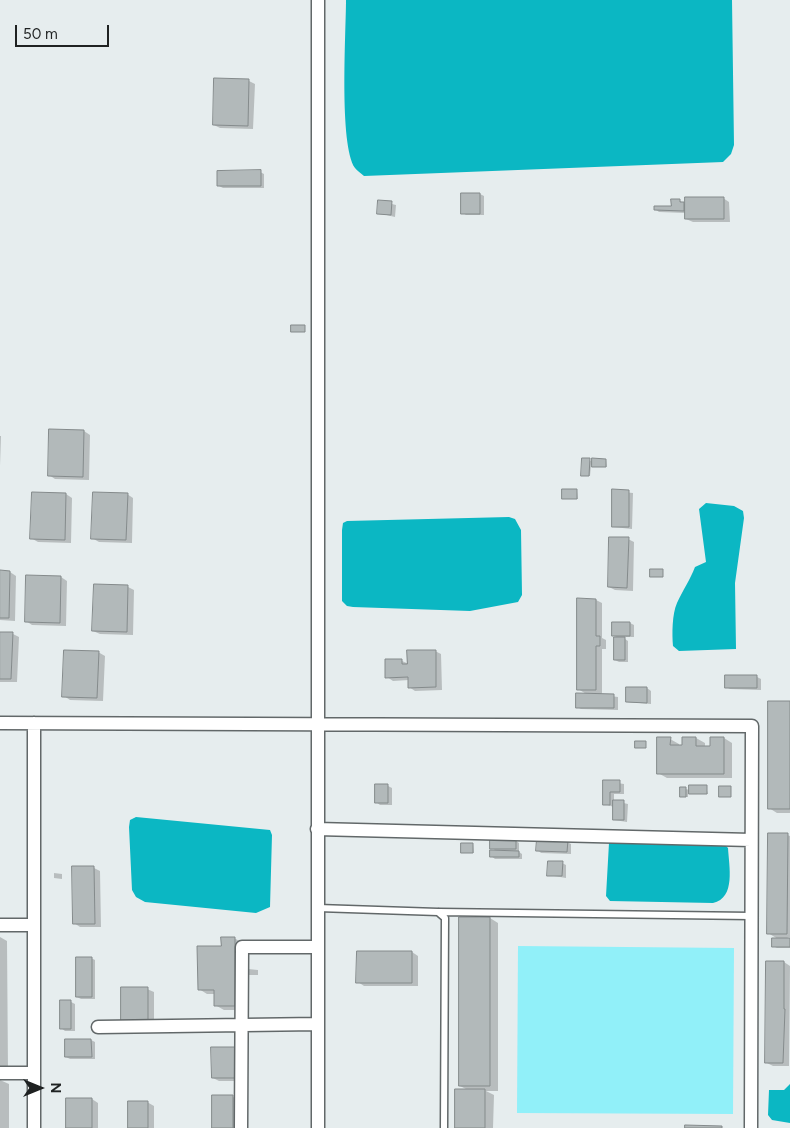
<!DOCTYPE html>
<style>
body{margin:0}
#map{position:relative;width:790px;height:1128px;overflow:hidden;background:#e6edee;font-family:Figtree,sans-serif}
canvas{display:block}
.north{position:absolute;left:15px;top:1063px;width:50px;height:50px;-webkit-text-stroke:4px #e6edee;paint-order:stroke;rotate:90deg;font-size:14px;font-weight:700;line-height:20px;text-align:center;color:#1f2222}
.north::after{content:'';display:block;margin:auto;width:18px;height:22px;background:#1f2222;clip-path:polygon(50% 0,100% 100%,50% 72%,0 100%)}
.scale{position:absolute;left:15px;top:25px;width:94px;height:22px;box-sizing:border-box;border:2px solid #1f2222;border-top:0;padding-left:6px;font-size:15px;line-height:18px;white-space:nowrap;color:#1f2222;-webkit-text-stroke:4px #e6edee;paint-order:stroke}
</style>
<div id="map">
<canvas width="790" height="1128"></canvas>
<div class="north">N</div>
<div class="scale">50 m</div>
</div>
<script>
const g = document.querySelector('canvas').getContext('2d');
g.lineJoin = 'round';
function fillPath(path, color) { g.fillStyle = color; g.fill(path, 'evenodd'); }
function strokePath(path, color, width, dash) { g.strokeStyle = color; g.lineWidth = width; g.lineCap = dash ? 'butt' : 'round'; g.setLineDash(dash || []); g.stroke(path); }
fillPath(new Path2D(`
 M518,946L734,948L733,1114L517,1113Z`), '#91f0f9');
fillPath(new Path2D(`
 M346,0H732L734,145L731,154L723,162L364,176C361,173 357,171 355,168C339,144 346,34 346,0Z
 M706,503L734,506L743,511L744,518L735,583L736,649L679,651L673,646C672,634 672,614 677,603C683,590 690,580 695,567L706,562L699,509Z
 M509,517L515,519L521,530L522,595L518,602L470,611L353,607L347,606L342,601V530L343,523L347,521Z
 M136,817L270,830L272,835L270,907L256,913L145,902L136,897L132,890L129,827L130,820Z
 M609,843L725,845L728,848C729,866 736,898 713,903L610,901L606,896Z
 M790,1084V1123L772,1120L768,1115L769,1090H784Z`), '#0bb7c3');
fillPath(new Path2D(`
 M249,81L255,84L253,129L220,128L214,125Z
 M260,172L264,174V188H223L219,186Z
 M480,194L484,196V215H466L463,213Z
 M723,198L729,202L730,222H693L686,219V213L659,212L655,209L672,207L679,200L686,205Z
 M379,201L396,205L395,217L378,213Z
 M84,431L90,435L89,480L55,479L49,475Z
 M0,436H1L0,466Z
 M589,460L593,462L606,460L607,467L591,465L590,476H584Z
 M577,491L578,499H563Z
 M613,491L633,493L632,529L613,527Z
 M33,493L66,494L72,498L71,543L38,542L31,538Z
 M127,494L133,498L132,543L99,542L92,538Z
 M628,539L634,542L633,591L615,590L609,587Z
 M0,572H10L16,576L15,621L0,620Z
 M61,577L67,581L66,626L32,625L26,621Z
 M95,586L128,587L134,590L133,635L100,634L93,631Z
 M596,600L602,603V638L606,640V649H602V695L618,697V710L581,709L577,707L588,695L578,689Z
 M630,623L634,625V637H622L628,641V662H619L615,660L620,639L613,635Z
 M0,633L13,634L19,637L17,682H0Z
 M435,651L441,654L442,690L415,691L409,687V680L393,681L387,677L386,661H402L409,664Z
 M98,652L105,656L103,701L70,700L64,696Z
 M757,677L761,679V690L730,689L726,687Z
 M627,688H647L651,691V704L627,702Z
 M790,702V813H777L769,808Z
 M683,738H696L705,743V747H711L724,738L732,743V778H667L658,773L670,739L679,744V747H683Z
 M604,781L624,784V794H614V801L628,804L627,822L614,820V807L604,804Z
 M388,786L392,788V805H380L376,802Z
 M706,787L708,794H691L688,792V797H683L681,788L690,790Z
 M787,835L790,836V937H787L790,938V948H777L773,946L778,939L768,933Z
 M515,840L519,843V852L522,854V859H495L491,856L498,852L492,848Z
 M567,842L571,844V854L541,853L538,850Z
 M473,844L474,853H463Z
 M562,863L566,865V878L548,875Z
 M94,868L100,871L101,927H80L74,923Z
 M54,873L62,874V879L54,878Z
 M490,918L498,923V1091H486L494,1095L493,1128H456L468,1090L460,1086Z
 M0,937L7,941L8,1071H0Z
 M234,938L243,943V1010H224L215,1005V994H207L199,989L222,947Z
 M412,952L418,956V986H364L358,982Z
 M91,958L95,960V999H81L77,997Z
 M784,962L790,966L789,1066H773L767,1063Z
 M248,969L258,970V975H248Z
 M147,989L154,992V1024H129Z
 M71,1002L75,1004V1031H65L61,1028Z
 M66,1040H91L95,1042V1059H70L66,1057Z
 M235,1048L241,1052V1081H219L213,1078Z
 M0,1080L9,1084V1128H0Z
 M233,1097L239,1100V1128H214Z
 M92,1099L98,1103V1128H67Z
 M147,1102L154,1106V1128H129Z`), '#0003');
const building = new Path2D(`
 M214,78L249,79L248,126L213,125Z
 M261,170V186H217V171Z
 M461,193H480V214H461Z
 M685,197H724V219H685Z
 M671,199H680V202H684V211L654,210V206H671Z
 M378,200L392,201L391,215L377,214Z
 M291,325H305V332H291Z
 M49,429L84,430L83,477L48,476Z
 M582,458H590L589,476H581Z
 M592,458L606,459V467H592Z
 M562,489H577V499H562Z
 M612,489L629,490V527H612Z
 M32,492L66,493L65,540L30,539Z
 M93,492L128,493L126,540L91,539Z
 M609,537H629L627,588L608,587Z
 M650,569H663V577H650Z
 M0,570L10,571L9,618H0Z
 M26,575L61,576L60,623L25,622Z
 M94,584L128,585L127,632L92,631Z
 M577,598L596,599V636H600V646H596V690H577Z
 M612,622H630V636H612Z
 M0,632H13L11,679H0Z
 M614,637H625V660H614Z
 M64,650L99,651L97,698L62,697Z
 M407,650H436V687L408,688V677L385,678V659H402V664H407Z
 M725,675H757V688H725Z
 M626,687H647V703L626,702Z
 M576,693L614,694V708H576Z
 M768,701H790V809H768Z
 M657,737H671L670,745H682V737H696V746H710V737H724V774H657Z
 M635,741H646V748H635Z
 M603,780H620V792H610V805H603Z
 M375,784H388V803H375Z
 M689,785H707V794H689Z
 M719,786H731V797H719Z
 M680,787H686V797H680Z
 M613,800H624V820H613Z
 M768,833H788L787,934H767Z
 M490,839H516V849H490Z
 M537,839L568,840L567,852L536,851Z
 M461,843H473V853H461Z
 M490,850L519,851V857H490Z
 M548,861H563L562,876H547Z
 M72,866H94L95,924H73Z
 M459,917H490V1086H459Z
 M221,937H235V1006H214V990H198L197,946H221Z
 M772,938H790V947H772Z
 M357,951H412V983H356Z
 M76,957H92V997H76Z
 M766,961H784V1009H785L783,1063H765Z
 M121,987H148V1021H121Z
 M60,1000H71V1029H60Z
 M65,1039H91L92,1057H65Z
 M211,1047H235V1078H212Z
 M455,1089H485V1128H455Z
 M212,1095H233V1128H212Z
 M66,1098H92V1128H66Z
 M128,1101H148V1128H128Z
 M685,1125L722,1126V1128H685Z`);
fillPath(building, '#b2b9ba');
strokePath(building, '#848a8b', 1);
const lane = new Path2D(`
 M318,908L438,912L445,918L444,1128
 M439,912L751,916`);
const street = new Path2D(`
 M0,723L752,726L751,1128
 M317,829L751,840
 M0,925H33
 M98,1027L317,1024
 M0,1073H33
 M34,1128V723
 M241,1128L242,947H317
 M318,1128V0`);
strokePath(lane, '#626869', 9);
strokePath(street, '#626869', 15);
strokePath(lane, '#fff', 6);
strokePath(street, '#fff', 12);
</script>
